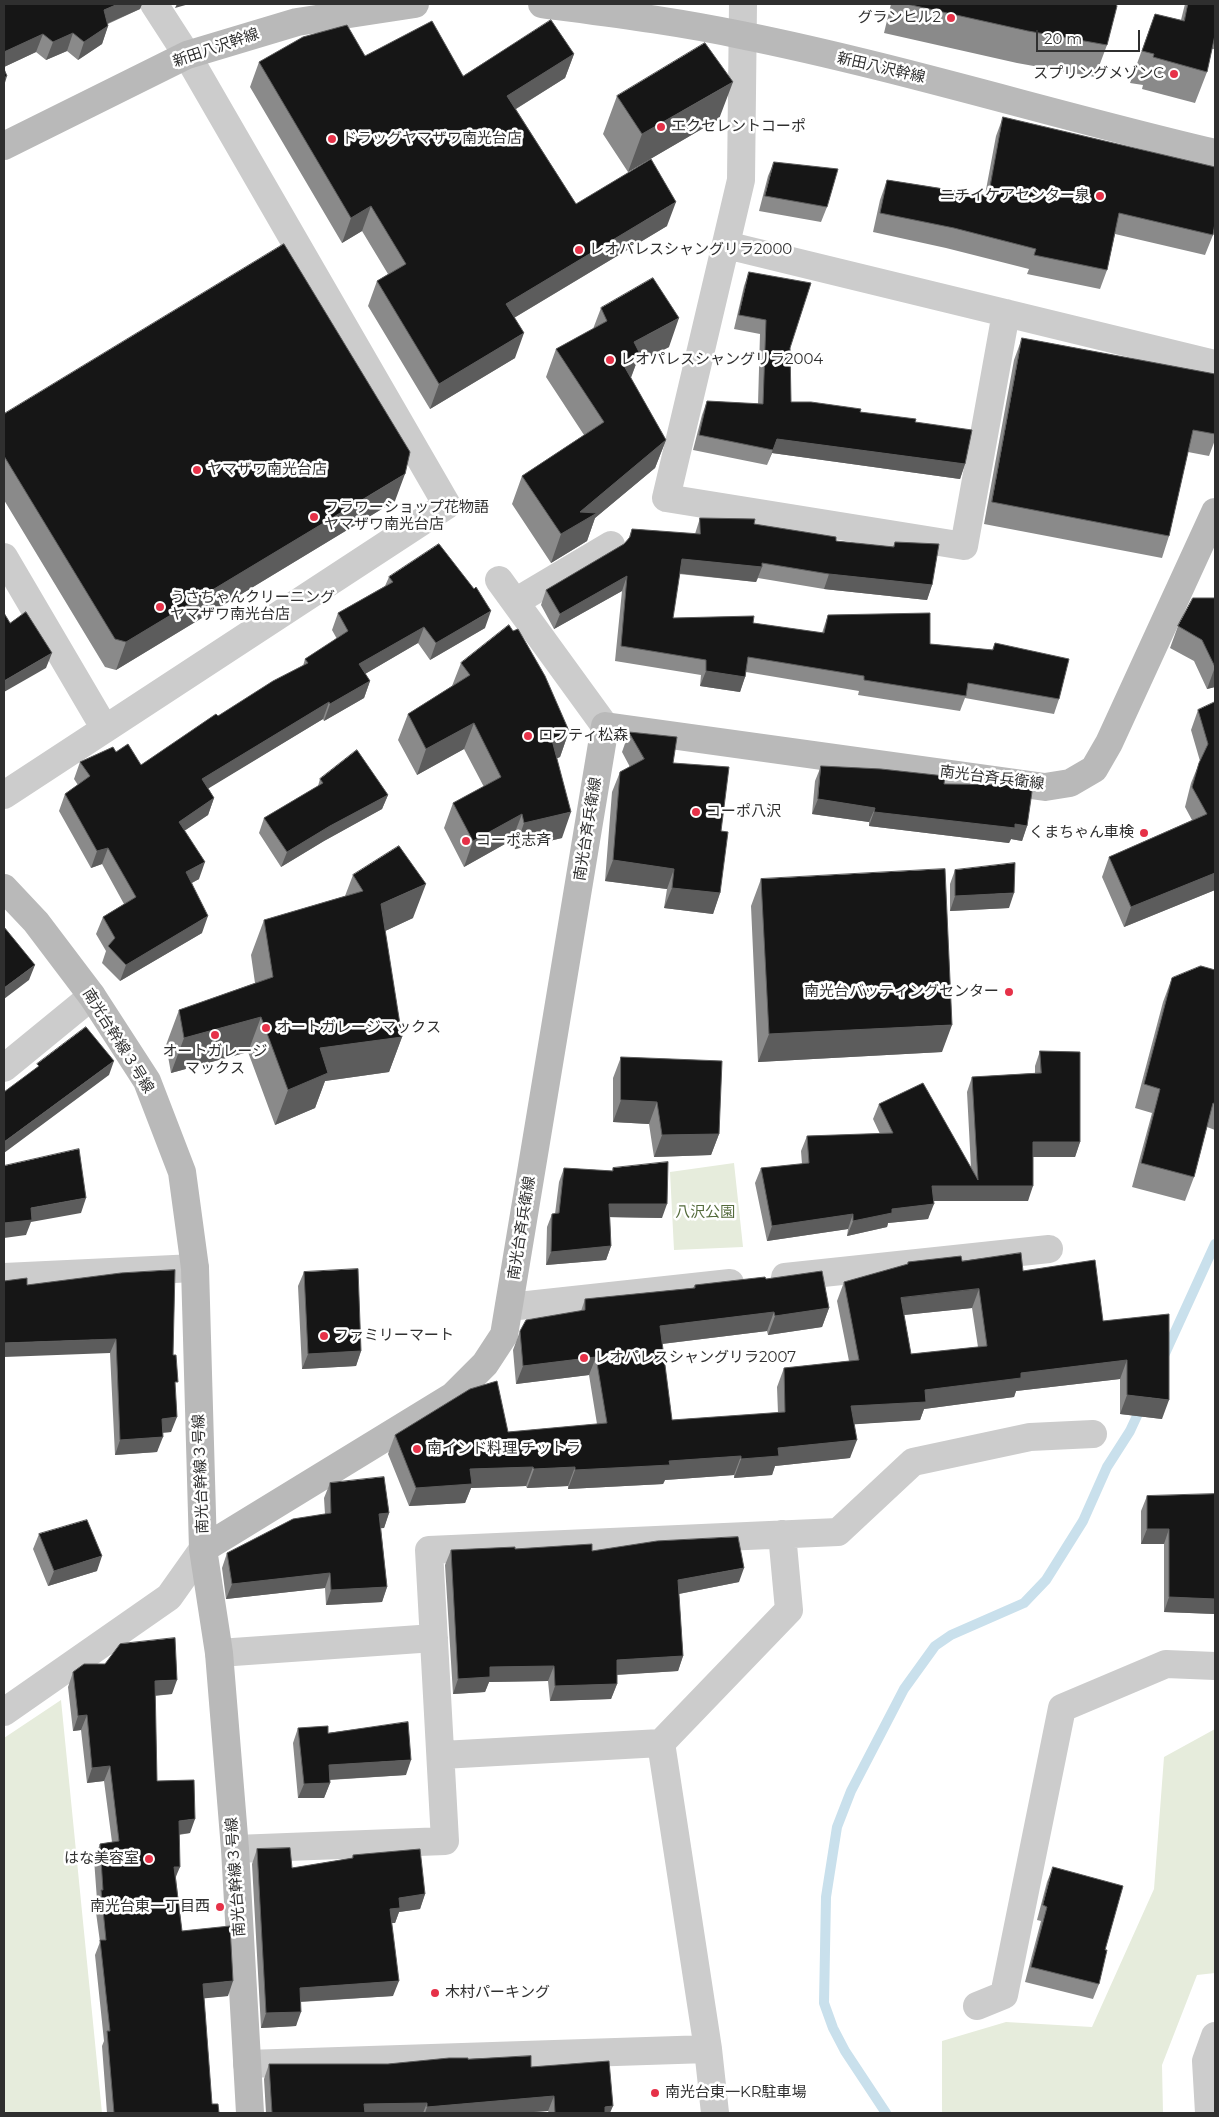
<!DOCTYPE html>
<meta charset="utf-8">
<style>
body{margin:0}
#map{position:relative;width:1219px;height:2117px;overflow:hidden;background:#fff;font-family:Montserrat,sans-serif}
canvas{display:block}
.frame{position:absolute;inset:0;border:5px solid #2f2f2f;pointer-events:none}
.scale{position:absolute;left:1036px;top:30px;width:104px;height:22px;box-sizing:border-box;border:2px solid #2f2f2f;border-top:0;padding-left:6px;font-size:15px;line-height:18px;white-space:nowrap;color:#2f2f2f;-webkit-text-stroke:4px #fff;paint-order:stroke}
</style>
<div id="map">
<canvas width="1219" height="2117"></canvas>
<div class="frame"></div>
<div class="scale">20 m</div>
</div>
<script>
const g = document.querySelector('canvas').getContext('2d');
g.lineJoin = 'round';
function fillPath(path, color) { g.fillStyle = color; g.fill(path, 'evenodd'); }
function strokePath(path, color, width, dash) { g.strokeStyle = color; g.lineWidth = width; g.lineCap = dash ? 'butt' : 'round'; g.setLineDash(dash || []); g.stroke(path); }
function drawText(font, color, halo, rows, align = 'center') {
  g.font = font + ' Montserrat,"Noto Sans JP",sans-serif'; g.lineWidth = 5; g.setLineDash([]); g.textBaseline = 'middle'; g.strokeStyle = halo; g.fillStyle = color; for (const [text, x, y, turn = 0] of rows) {
    g.save(); g.translate(x, y); g.rotate((+turn || 0) * Math.PI / 180); g.textAlign = isNaN(turn) ? turn : align; if (halo) g.strokeText(text, 0, 0); g.fillText(text, 0, 0); g.restore();
  }
}
fillPath(new Path2D(`
 M734,1163L743,1247L674,1250L670,1172Z
 M61,1700L102,2113H4V1738Z
 M1215,1729V1973L1197,1975L1162,2065L1163,2113H942V2041L1006,2022L1092,2027L1154,1889L1164,1757Z`), '#e6ecdc');
strokePath(new Path2D(`
 M1163,1358L1215,1244
 M886,2113L845,2051L833,2028L824,2003L826,1897L837,1827L851,1791L904,1689L935,1646L951,1635L1024,1603L1046,1580L1083,1521L1107,1467L1130,1431L1142,1405`), '#c9e0ec', 10);
strokePath(new Path2D(`
 M743,4L741,180L666,498L964,546L1006,313
 M726,245L1215,364
 M4,557L105,729
 M499,580L605,726
 M515,602L611,545
 M4,795L447,505L187,55L154,4
 M4,1068L92,996
 M4,1277L195,1268
 M785,1277L1049,1249
 M509,1307L730,1283
 M219,1653L434,1638
 M4,1712L169,1597L203,1549
 M442,1755L661,1743
 M235,1849L445,1841L429,1550L838,1532L913,1462L1030,1437L1093,1434
 M977,2006L1004,1995L1062,1708L1166,1664L1215,1666
 M247,2064L708,2049
 M715,2113L708,2049L661,1743L789,1610L782,1534
 M1209,2113L1206,2061L1215,2036`), '#ccc', 28);
strokePath(new Path2D(`
 M542,4C609,13 675,21 741,35C900,67 1057,116 1215,153
 M4,146L187,55L297,22L415,4
 M4,888L36,922L92,996L147,1081L182,1172L195,1268L203,1549L219,1653L235,1849L250,2113
 M203,1549L453,1396L485,1364L504,1335L605,726L1045,787L1070,783L1094,769L1109,743L1215,512`), '#b9b9b9', 28);
fillPath(new Path2D(`
 M4,4H142L140,9L108,24V26L102,44L78,60L67,51L46,60L36,52L4,67Z
 M891,4H1116L1107,45L1095,77L1017,63L884,33Z
 M1185,4H1215V49H1212L1207,72L1195,103L1142,89L1143,85L1130,83L1155,14L1181,20Z
 M574,54L565,78L516,109L576,204L667,226L514,318L515,358L430,409L368,306L377,281L388,274L362,231L342,243L250,87L259,62L365,56L463,76Z
 M617,96L719,119L628,172L603,134Z
 M1003,117L1213,235L1205,255L1115,234L1107,270L1100,289L1027,274L1029,269L946,248L873,232L880,200L887,180L985,195L996,136Z
 M774,162L827,207L821,222L759,211L768,176Z
 M749,272L790,348L791,402L860,412L915,422L965,464L960,479L772,453L767,465L693,450L702,415L707,401L758,404L760,334L734,329L744,286Z
 M601,308L669,347L636,364L631,378L666,440L655,468L595,518L587,541L551,563L512,504L522,476L584,435L546,377L556,349L593,329Z
 M1022,338L1215,374V440L1209,456L1188,452L1169,536L1162,558L984,524L1014,360Z
 M4,414L395,501L116,670L105,667L4,500Z
 M700,518L754,524L836,541L893,547L895,542L932,585L927,600L824,589L758,578L756,582L679,574L673,618L753,623L822,633L828,615L930,644L992,650L995,643L1059,699L1054,714L965,698L960,711L858,695L859,691L746,672L745,677L740,692L700,686L701,675L615,661L622,591L554,629L541,605L546,590L624,544L628,540L632,529L695,534Z
 M389,577L485,628L430,660L418,643L365,674L370,681L364,698L324,721L323,719L208,788L214,798L208,815L184,831L199,879L192,883L202,933L120,981L102,963L106,951L96,934L103,917L124,904L102,864L91,868L59,811L65,794L78,785L74,779L80,762L116,752L141,765L218,716L303,666L305,659L337,639L332,630L338,613L385,586Z
 M1215,598V687L1207,689L1194,661L1170,648L1178,626Z
 M461,663L569,731L560,757L557,758L562,838L515,849L512,840L464,867L444,828L453,803L484,787L464,749L417,775L398,740L408,714L452,686Z
 M1215,702V890L1124,927L1102,877L1109,857L1192,820L1185,807L1191,783L1200,761L1191,730L1198,710Z
 M629,732L673,763L721,831L720,893L713,914L664,908L667,889L605,881L612,792L620,772L630,767L622,752Z
 M821,766L944,784L1027,826L1022,841L1011,839L1009,843L869,826V822L812,814L815,781Z
 M320,779L388,795L382,809L324,841L281,867L259,833L264,818L318,786Z
 M955,870L1009,908L950,911V884Z
 M353,875L413,918L385,931L402,1037L389,1072L325,1081L315,1108L275,1125L248,1052L171,1073L166,1045L179,1010L255,983L251,955L264,920L345,896Z
 M761,879L942,1052L758,1062L751,906Z
 M1215,970V1130L1207,1127L1194,1177L1185,1201L1132,1187L1152,1113L1135,1108L1163,1002L1172,978Z
 M1040,1051L1080,1142L1075,1157H1033L1028,1201H933L928,1219L888,1223L887,1227L847,1236L848,1229L767,1241L755,1183L761,1168L802,1164L801,1151L807,1136L880,1134L873,1119L879,1104L971,1168L967,1092L972,1077L1035,1073V1066Z
 M621,1057L719,1134L711,1155L654,1157L649,1124L613,1122V1078Z
 M564,1168L612,1171L613,1168L662,1218L610,1217L611,1246L606,1260L546,1265L547,1227L552,1214H555L559,1182Z
 M962,1261L1023,1271L1103,1321L1162,1419L1120,1414V1379L1016,1391L1014,1397L924,1409L920,1420L854,1424L850,1458L775,1466L772,1475L734,1478V1475L665,1480L663,1484L568,1489V1486L527,1488L526,1486L471,1488L465,1503L409,1506L388,1454L395,1435L508,1432L597,1424L589,1375L516,1384L513,1350L520,1331L581,1311L585,1299L693,1288L695,1285L766,1279L829,1308L822,1327L768,1335L767,1331L662,1344L672,1420L778,1413L777,1387L784,1368L849,1361L837,1301L844,1282L907,1265L908,1262ZM972,1308L978,1347L911,1354L904,1315Z
 M304,1272L361,1351L356,1366L302,1369L298,1286Z
 M27,1285L173,1355L175,1389L171,1432L162,1433L157,1452L115,1455L110,1353Z
 M330,1483L389,1513L384,1528H381L387,1587L382,1602L326,1605L325,1588L226,1599L222,1568L227,1553L325,1514L324,1498Z
 M1215,1494V1614L1164,1612V1544H1141V1511L1147,1496Z
 M39,1534L97,1571L48,1586L33,1549Z
 M515,1549L592,1551L739,1582L679,1594L683,1656L678,1671L617,1675V1684L611,1699L550,1701L548,1681L489,1682L485,1692L453,1694L445,1565L451,1550Z
 M73,1672L172,1694L155,1696L157,1781L190,1833L179,1835L176,1878L182,1931L228,1996L204,1998L212,2104L219,2113H107L102,2046L104,2041L95,1955L100,1942L95,1905L97,1900L94,1859L100,1844L112,1842L104,1781L87,1783L81,1730L73,1731L68,1687Z
 M298,1728L328,1733L406,1775L330,1780V1783L324,1798H298L293,1743Z
 M257,1849L292,1868L352,1858L353,1855L425,1894L420,1909L399,1912L395,1923H391L393,1996L301,2002L296,2026L261,2028L252,1864Z
 M1053,1867L1099,1984L1093,1999L1025,1982L1041,1921L1037,1920L1047,1882Z
 M468,2059L531,2067L610,2113H549L548,2111L519,2113H266L264,2079L269,2064H388Z`), '#8a8a8a');
fillPath(new Path2D(`
 M118,4H142L140,9L97,28L104,10Z
 M177,4H189L175,8Z
 M108,26L102,44L78,60L84,42Z
 M73,33L67,51L46,60L53,42Z
 M43,34L36,52L4,67V52Z
 M574,54L565,78L498,120L507,96Z
 M7,76L4,86V78Z
 M733,82L719,119L628,172L642,134Z
 M676,202L667,226L497,328L506,304Z
 M371,206L362,231L342,243L351,218Z
 M679,318L669,347L636,364L629,382L623,364L634,342Z
 M524,333L515,358L430,409L439,384Z
 M777,439L965,464L960,479L772,453L767,465Z
 M666,440L655,468L595,518L587,541L551,563L561,534L580,512Z
 M405,474L395,501L116,670L126,642Z
 M682,559L762,567L756,582L676,573Z
 M829,574L932,585L927,600L824,589Z
 M627,576L622,591L554,629L560,614Z
 M491,611L485,628L430,660L436,643Z
 M424,627L418,643L353,681L359,664Z
 M52,653L46,668L4,692V681Z
 M1215,667V687L1207,689Z
 M706,671L745,677L740,692L700,686Z
 M370,681L364,698L324,721L330,704Z
 M329,702L323,719L196,796L202,779Z
 M474,723L464,749L417,775L426,749Z
 M569,731L560,757L542,765L552,740Z
 M388,795L382,809L324,841L281,867L287,852L330,826Z
 M214,798L208,815L172,839L179,822Z
 M818,799L875,808L869,822L812,814Z
 M571,812L562,838L515,849L524,823Z
 M874,812L1015,824L1027,826L1022,841L1011,839L1009,843L869,826Z
 M522,814L512,840L464,867L473,841Z
 M108,848L102,864L91,868L97,851Z
 M613,860L674,869L667,889L605,881Z
 M205,862L199,879L180,889L186,872Z
 M1215,873V890L1124,927L1131,907Z
 M426,884L413,918L368,939L381,904Z
 M672,888L720,893L713,914L664,908Z
 M1014,893L1009,908L950,911L955,896Z
 M208,916L202,933L120,981L126,965Z
 M35,965L29,980L4,999V988Z
 M261,1017L248,1052L171,1073L184,1038Z
 M952,1025L942,1052L758,1062L769,1034Z
 M402,1037L389,1072L325,1081L315,1108L275,1125L288,1090L320,1048Z
 M114,1061L109,1075L4,1153V1142Z
 M621,1100L657,1102L649,1124L613,1122Z
 M719,1134L711,1155L654,1157L662,1135Z
 M1033,1142H1080L1075,1157H1027Z
 M932,1186H1033L1028,1201H927Z
 M86,1198L81,1213L31,1222L26,1235L4,1238V1223L31,1208Z
 M609,1204H667L662,1218L604,1217Z
 M934,1204L928,1219L888,1223L887,1227L847,1236L853,1221L892,1209Z
 M853,1214L848,1229L767,1241L772,1226Z
 M611,1246L606,1260L546,1265L551,1252Z
 M979,1289L972,1308L894,1316L901,1298Z
 M829,1308L822,1327L768,1335L775,1316Z
 M774,1312L767,1331L653,1345L660,1326Z
 M116,1339L110,1353L4,1357V1343Z
 M361,1351L356,1366L302,1369L308,1354Z
 M596,1357L589,1375L516,1384L523,1366Z
 M1127,1360L1120,1379L1016,1391L1014,1397L924,1409L920,1420L844,1425L851,1406L925,1390L1021,1373Z
 M1127,1395L1169,1400L1162,1419L1120,1414Z
 M177,1417L171,1432L156,1433L162,1419Z
 M163,1437L157,1452L115,1455L120,1440Z
 M857,1440L850,1458L775,1466L772,1475L734,1478L741,1459L778,1448Z
 M741,1456L734,1475L665,1480L663,1484L568,1489L575,1470L669,1461Z
 M533,1467L526,1486L471,1488L465,1503L409,1506L416,1488L470,1469Z
 M575,1467L568,1486L527,1488L534,1469Z
 M389,1513L384,1528L374,1529L379,1514Z
 M1147,1529H1169L1164,1544H1141Z
 M102,1556L97,1571L48,1586L54,1571Z
 M744,1568L739,1582L673,1595L678,1580Z
 M330,1573L325,1588L226,1599L232,1584Z
 M387,1587L382,1602L326,1605L331,1590Z
 M1169,1597L1215,1599V1614L1164,1612Z
 M683,1656L678,1671L612,1675L617,1660Z
 M554,1666L548,1681L489,1682L485,1692L453,1694L458,1679L490,1667Z
 M177,1680L172,1694L149,1696L155,1681Z
 M617,1684L611,1699L550,1701L555,1686Z
 M87,1715L81,1730L73,1731L78,1716Z
 M411,1760L406,1775L324,1780L329,1765Z
 M110,1766L104,1781L87,1783L92,1768Z
 M330,1783L324,1798H298L304,1784Z
 M195,1819L190,1833L173,1835L179,1821Z
 M174,1867H180L174,1881Z
 M425,1894L420,1909L399,1912L395,1923H384L390,1909L399,1898Z
 M233,1981L228,1996L198,1999L203,1984Z
 M399,1981L393,1996L294,2002L300,1988Z
 M301,2012L296,2026L261,2028L266,2013Z
 M554,2096L548,2111L519,2113H425L427,2107Z
 M427,2103L423,2113H360L364,2104Z
 M613,2106L610,2113H602L605,2107Z`), '#5c5c5c');
const building = new Path2D(`
 M4,4H118L104,10L108,26L84,42L73,33L53,42L43,34L4,52Z
 M907,4H1116L1117,6L1107,45L1028,31Z
 M1188,4H1215V35L1207,72L1153,57L1154,54L1142,51L1155,14L1184,21Z
 M551,20L574,54L507,96L576,204L651,159L676,202L506,304L524,333L439,384L377,281L406,264L371,206L351,218L259,62L303,37L347,25L365,56L432,21L463,76Z
 M705,43L733,82L642,134L617,96Z
 M4,69L7,76L4,78Z
 M1003,117L1215,167V223L1213,235L1119,213L1107,270L1034,255L1036,249L954,228L880,213L887,180L988,196Z
 M774,162L838,169L827,207L765,196Z
 M284,244L410,452L405,474L126,642L115,639L4,456V414Z
 M749,272L811,283L790,348L791,402H811L861,409L860,412L916,419L915,422L972,430L965,464L777,439L773,450L699,435L707,401L763,404L766,320L739,315Z
 M653,278L679,318L634,342L640,354L623,364L666,440L580,512L597,513L561,534L522,476L604,422L556,349L607,321L601,308Z
 M1022,338L1215,374V434L1193,430L1169,536L992,502Z
 M700,518L755,519L754,524L836,537V541L894,547L895,542L939,544L932,585L829,574L762,563V567L682,559L673,618L754,616L753,623L824,633L828,615L930,613V644L993,650L995,643L1069,659L1059,699L968,683L966,696L864,680V676L748,657L745,677L706,671V660L621,646L627,576L560,614L546,590L624,544L630,537L632,529L700,534Z
 M439,544L474,589L476,587L491,611L436,643L424,627L359,664L370,681L330,704L329,702L202,779L214,798L179,822L205,862L186,872L208,916L126,965L108,946L115,938L103,917L136,897L108,848L97,851L65,794L90,776L80,762L113,747L116,752L128,744L141,765L216,714L218,716L273,681L308,663L305,659L348,631L338,613L393,582L389,577Z
 M1193,598H1215V667L1202,640L1178,626Z
 M26,612L52,653L4,681V613L10,623Z
 M509,625L513,631L518,629L545,676L569,731L552,740L571,812L524,823L522,814L473,841L453,803L501,777L474,723L426,749L408,714L470,675L461,663Z
 M1215,702V873L1131,907L1109,857L1207,814L1192,787L1199,763L1208,744L1198,710Z
 M629,732L677,737L673,763L729,767L721,831L728,832L720,893L672,888L674,869L613,860L620,772L644,759Z
 M357,750L388,795L330,826L287,852L264,818L323,783L320,779Z
 M821,766L881,769L945,776L944,784L1033,785L1027,826L1015,824V828L874,812L875,808L818,799Z
 M399,846L426,884L381,904L402,1037L320,1048L328,1073L288,1090L261,1017L184,1038L179,1010L273,977L264,920L363,891L353,875Z
 M1015,863L1014,893L955,896V870Z
 M945,869L952,1025L769,1034L761,879Z
 M4,927L35,965L4,988Z
 M1201,966L1215,970V1104L1213,1103L1194,1177L1141,1163L1160,1089L1144,1084L1172,978Z
 M86,1027L114,1061L4,1142V1092L39,1066L37,1064Z
 M1040,1051L1080,1052V1142H1033V1186H932L934,1204L892,1209V1213L853,1221V1214L772,1226L761,1168L809,1163L807,1136L893,1133L879,1104L923,1083L978,1180L972,1077L1041,1073Z
 M621,1057L722,1061L719,1134L662,1135L657,1102L621,1100Z
 M79,1149L86,1198L31,1208L32,1220L4,1223V1166Z
 M668,1162L667,1204H609L611,1246L551,1252L552,1214L559,1213L564,1168L613,1171V1168Z
 M1021,1253L1023,1271L1095,1260L1103,1321L1169,1314V1400L1127,1395V1360L1021,1373V1378L925,1390L926,1402L851,1406L857,1440L778,1448L779,1456L741,1459V1456L669,1461L670,1465L575,1470V1467L534,1469L533,1467L470,1469L472,1484L416,1488L395,1435L470,1389L497,1381L508,1432L607,1423L596,1357L523,1366L520,1331L526,1320L585,1310V1299L695,1288V1285L765,1277L766,1279L822,1271L829,1308L775,1316L774,1312L660,1326L672,1420L785,1412L784,1368L859,1360L844,1282L908,1264V1262L961,1256L962,1261ZM979,1289L987,1346L911,1354L901,1298Z
 M358,1269L361,1351L308,1354L304,1272Z
 M175,1270L173,1355H176L178,1382H175L177,1417L162,1419L163,1437L120,1440L116,1339L4,1343V1281L27,1278V1285L121,1273Z
 M384,1477L389,1513L379,1514L387,1587L331,1590L330,1573L232,1584L227,1553L293,1519L331,1513L330,1483Z
 M1215,1494V1599L1169,1597V1529H1147V1496Z
 M87,1520L102,1556L54,1571L39,1534Z
 M738,1537L744,1568L678,1580L683,1656L617,1660V1684L555,1686L554,1666L490,1667V1677L458,1679L451,1550L515,1547V1549L592,1544V1551L657,1541Z
 M175,1638L177,1680L155,1681L157,1781L194,1780L195,1819L179,1821L180,1867H174L182,1931L230,1926L233,1981L203,1984L212,2104H218L219,2113H114L107,2031H110L100,1940H106L101,1890H103L100,1844L119,1841L110,1766L92,1768L87,1715L78,1716L73,1672L84,1664H105L120,1644Z
 M408,1722L411,1760L329,1765L330,1783L304,1784L298,1728L328,1726V1733Z
 M290,1848L292,1868L353,1858V1855L420,1849L425,1894L399,1898L400,1908L390,1909L399,1981L300,1988L301,2012L266,2013L257,1849Z
 M1053,1867L1123,1886L1105,1950H1107L1099,1984L1031,1967L1047,1907L1043,1905Z
 M531,2056V2067L609,2061L613,2106L605,2107V2113H555L554,2096L427,2107V2103L364,2104L365,2113H272L269,2064H388L449,2058H468V2059Z`);
fillPath(building, '#161616');
strokePath(building, '#5c5c5c', 1);
for (const [x, y, r, color] of [
 [951,18,5,"#e63148"],
 [1174,74,5,"#e63148"],
 [661,127,5,"#e63148"],
 [332,139,5,"#e63148"],
 [1100,196,5,"#e63148"],
 [579,250,5,"#e63148"],
 [610,360,5,"#e63148"],
 [197,470,5,"#e63148"],
 [314,517,5,"#e63148"],
 [160,607,5,"#e63148"],
 [528,736,5,"#e63148"],
 [696,812,5,"#e63148"],
 [1144,833,5,"#e63148"],
 [466,841,5,"#e63148"],
 [1009,992,5,"#e63148"],
 [266,1028,5,"#e63148"],
 [215,1035,5,"#e63148"],
 [324,1336,5,"#e63148"],
 [584,1358,5,"#e63148"],
 [417,1449,5,"#e63148"],
 [149,1859,5,"#e63148"],
 [220,1907,5,"#e63148"],
 [435,1993,5,"#e63148"],
 [655,2093,5,"#e63148"]
]) { const dot = new Path2D(); dot.arc(x, y, r, 0, 2 * Math.PI); g.fillStyle = color; g.fill(dot); strokePath(dot, '#fff', 2); }
drawText('15px', '#2f2f2f', '#fff', [
 ["グランヒル2",941,18,"right"],
 ["スプリングメゾンC",1164,74,"right"],
 ["エクセレントコーポ",671,127],
 ["ドラッグヤマザワ南光台店",342,139],
 ["ニチイケアセンター泉",1090,196,"right"],
 ["レオパレスシャングリラ2000",589,250],
 ["レオパレスシャングリラ2004",620,360],
 ["ヤマザワ南光台店",207,470],
 ["フラワーショップ花物語",324,508],
 ["ヤマザワ南光台店",324,525],
 ["うさちゃんクリーニング",170,598],
 ["ヤマザワ南光台店",170,615],
 ["ロフティ松森",538,736],
 ["コーポ八沢",706,812],
 ["くまちゃん車検",1134,833,"right"],
 ["コーポ志斉",476,841],
 ["南光台バッティングセンター",999,992,"right"],
 ["オートガレージマックス",276,1028],
 ["オートガレージ",215,1052,"center"],
 ["マックス",215,1069,"center"],
 ["ファミリーマート",334,1336],
 ["レオパレスシャングリラ2007",594,1358],
 ["南インド料理 チットラ",427,1449],
 ["はな美容室",139,1859,"right"],
 ["南光台東一丁目西",210,1907,"right"],
 ["木村パーキング",445,1993],
 ["南光台東一KR駐車場",665,2093]
], 'left');
drawText('15px', '#2f2f2f', '#fff', [
 ["新田八沢幹線",216,48,-19],
 ["新田八沢幹線",881,68,13],
 ["南光台斉兵衛線",992,778,7],
 ["南光台斉兵衛線",588,829,-81],
 ["南光台幹線３号線",118,1041,58],
 ["南光台斉兵衛線",522,1228,-81],
 ["南光台幹線３号線",201,1474,-92],
 ["南光台幹線３号線",236,1877,-94]
]);
drawText('15px', '#546b3c', '#fff', [
 ["八沢公園",705,1213]
]);
</script>
